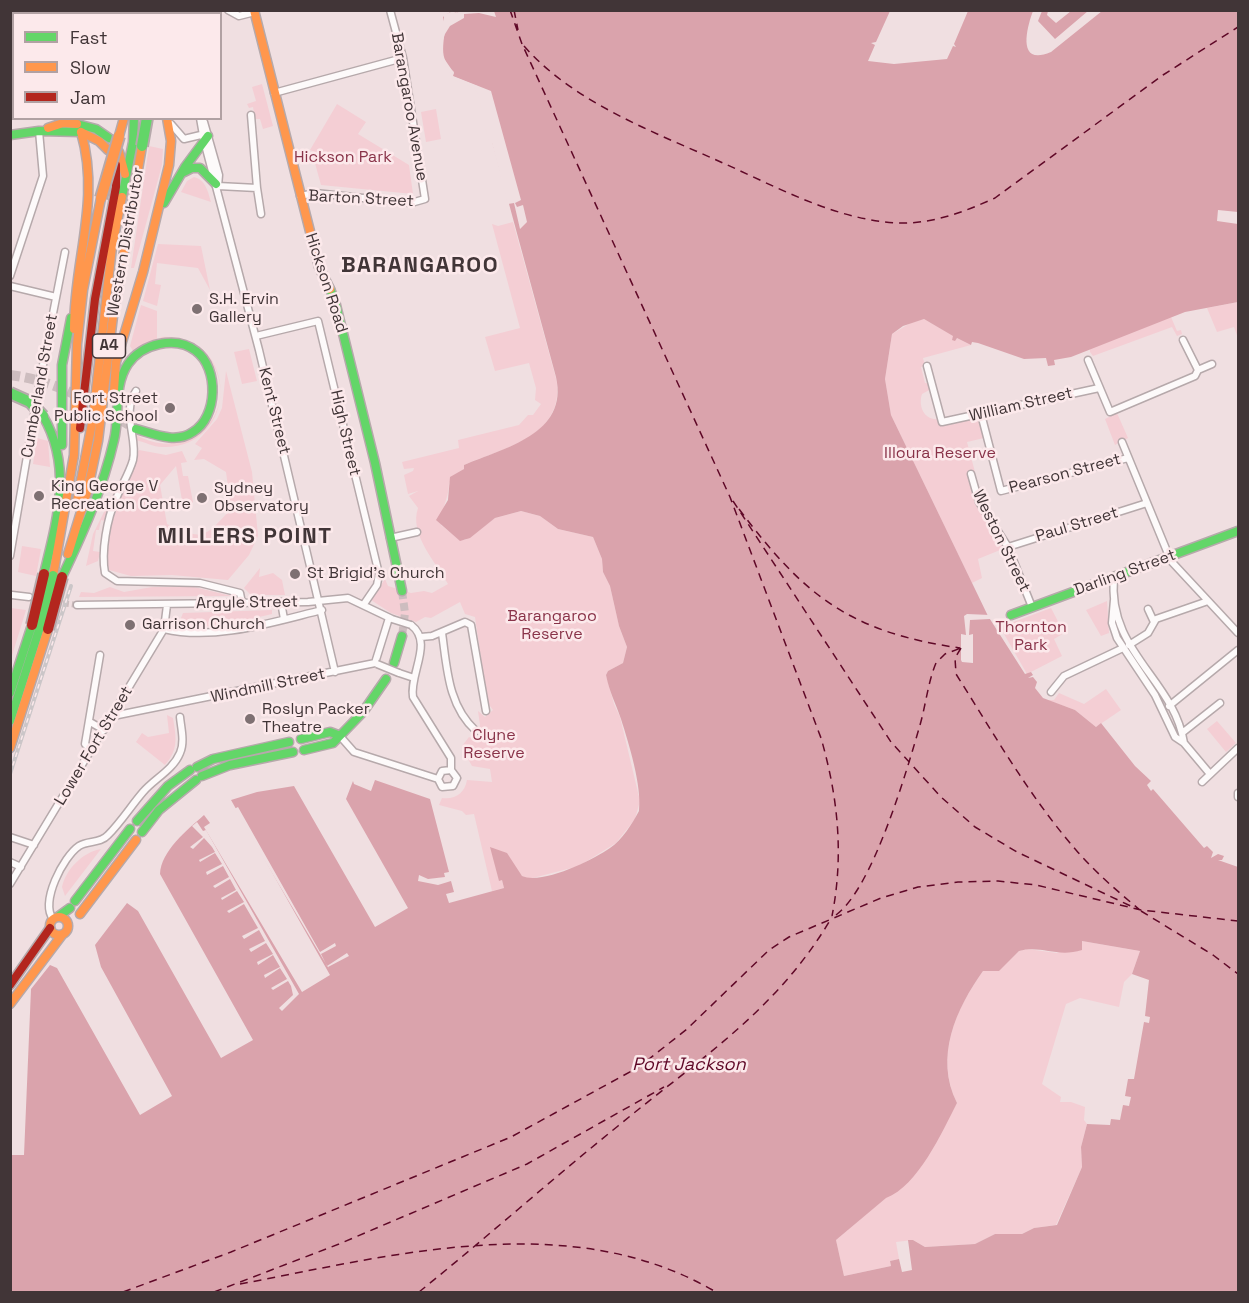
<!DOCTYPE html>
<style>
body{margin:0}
#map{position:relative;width:1249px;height:1303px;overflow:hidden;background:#f0dfe1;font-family:"Space Grotesk",sans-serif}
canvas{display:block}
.frame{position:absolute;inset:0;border:12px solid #413537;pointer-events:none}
.legend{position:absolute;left:12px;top:12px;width:210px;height:108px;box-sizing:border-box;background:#fce9eb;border:2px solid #b1a1a3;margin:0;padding:8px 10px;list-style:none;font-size:18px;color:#413537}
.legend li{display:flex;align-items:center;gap:12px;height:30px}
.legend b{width:30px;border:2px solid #b1a1a3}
</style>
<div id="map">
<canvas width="1249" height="1303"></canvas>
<div class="frame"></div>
<ul class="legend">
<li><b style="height:8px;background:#63d668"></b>Fast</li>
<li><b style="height:8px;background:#ff974d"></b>Slow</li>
<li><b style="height:8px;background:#b3261e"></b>Jam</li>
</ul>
</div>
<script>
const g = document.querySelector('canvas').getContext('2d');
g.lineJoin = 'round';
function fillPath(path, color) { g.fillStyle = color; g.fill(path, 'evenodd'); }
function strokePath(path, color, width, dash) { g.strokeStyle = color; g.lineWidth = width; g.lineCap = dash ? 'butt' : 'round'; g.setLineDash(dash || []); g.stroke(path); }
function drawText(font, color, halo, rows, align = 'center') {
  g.font = font + ' "Space Grotesk",sans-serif'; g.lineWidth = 5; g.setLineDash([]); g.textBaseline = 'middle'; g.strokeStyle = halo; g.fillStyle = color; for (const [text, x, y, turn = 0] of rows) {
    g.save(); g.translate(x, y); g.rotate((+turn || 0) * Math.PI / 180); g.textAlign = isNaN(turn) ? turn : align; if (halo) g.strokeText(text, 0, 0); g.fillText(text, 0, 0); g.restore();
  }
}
fillPath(new Path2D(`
 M262,84L273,126L263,129L260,119H255L253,107L249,108L247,104L256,101L252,87Z
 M337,104L366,122L358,134L409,165L413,194L321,185L313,156L315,152L310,150Z
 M436,109L441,139L426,142L421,112Z
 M149,146L163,149L162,165L134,268H131Z
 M194,177C206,180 208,192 211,202L181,192L187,181Z
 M513,222L557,382C563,437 504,448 464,465V469L449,483C449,499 440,510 441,525L460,540H465L495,518L521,511L540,516L558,529L593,537L602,559L603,572L610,586L619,626L627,647L623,663L608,671L606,675L614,704L620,717L640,801L635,819L616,843L579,866L529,879L522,876L491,847L499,880H502L504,888L492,891L474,814L466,815L462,811L439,805L442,798C455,800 465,793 467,780L492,782L490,769L472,766L464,752L466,750L462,746L469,737L473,739L478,736L480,725L478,711L485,717L493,710L487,702L475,617L465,614L460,602L431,618L425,617L416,622L391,613L371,600L385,579L388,586L411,593L424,591L432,593L448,584C435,561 409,534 418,508L409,496L418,491L408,494L404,475L413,471L414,468L404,469L402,462L459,448L458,440L519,425L528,415H533L541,404L535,400L536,388L529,363L495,371L485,337L520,328L492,224L498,226Z
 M158,244L201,246L210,290L198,268L157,263L155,284L161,285L157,306L143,301Z
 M1238,302V338L1234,327L1217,332L1207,308Z
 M141,305L157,311V339L133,351L130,346Z
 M1171,317L1177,331L1181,330L1182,334L1177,336L1172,327L1093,356L1090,352V347Z
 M924,319L954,336L952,340L957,338L971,345L923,358L925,366L921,367L925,383H929L931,389L922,394C918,406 924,421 939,419L940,425L979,417L984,438L967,442L975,472L970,473L979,507L1005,548L978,559L982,578L972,583L891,415L885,379L892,334L912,322Z
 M160,337C241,331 240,450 162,447C153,447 145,442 136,440V435C194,467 248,402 205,354C195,342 166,342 160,337Z
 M249,349L257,381L242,384L234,352Z
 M226,371L252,472L258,536L249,555L228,580L172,575L131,576L109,570C103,545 122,469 139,450L166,455L182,451L187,462L181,463L183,476H188L193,502L189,506H183L176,466L160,485L167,524C204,541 204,538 231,509L226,472L204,459L194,460L202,448L195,444L217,419L222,408Z
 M1117,413L1128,438L1115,445L1105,419Z
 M37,438L48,441L50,467L33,464Z
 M124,472L112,500L105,529H103L105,521L101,520L99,530H96L93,551L100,552L98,561L86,566L93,534Z
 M22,546L41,549L36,576L18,572Z
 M260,568L259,577L273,573L282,580L285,595H251L244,588Z
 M110,587L124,592L152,587H194L232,596L79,597L81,592L94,593Z
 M1107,601L1109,633L1101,636L1086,610Z
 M11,608L26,610L11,659L10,613Z
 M1051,608L1064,633L1054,639L1062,656L1027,674L1000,627Z
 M272,610V614L225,625L187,628L179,623L183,613Z
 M1106,689L1121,710L1096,727L1075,710L1047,700H1054L1059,693L1084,704Z
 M167,715L173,718C176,737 179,749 165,765L136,742L142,733L148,737L169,733Z
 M1217,721L1236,743L1226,752L1207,729Z
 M101,849L65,896L62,887C66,869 83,852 101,849Z
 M1082,941L1140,951L1132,974L1124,982L1119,1007L1080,998L1066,1004L1042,1084L1061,1097L1060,1102H1071L1085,1107L1084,1120L1087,1124L1081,1147L1082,1167L1056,1225L1034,1228L1022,1234H995L975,1244L925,1247L913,1240L896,1242L899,1259L890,1261L891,1266L844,1276L836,1240L886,1197C917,1186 940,1131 957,1103C934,1056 956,1009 983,971H998L1019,951L1027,949L1057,953Z`), '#f4ced4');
fillPath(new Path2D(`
 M453,10L456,13L463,10L890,11L876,42L871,43L875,45L868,61L894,64L947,59L953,46L956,47L954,44L968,11H1033C1027,27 1016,67 1051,52L1102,11H1238V212L1218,210L1217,221L1238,224V302L1185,312L1071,357L1054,360L1055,365L1048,366L1046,358L1024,359L978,343L972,342L971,345L957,338L955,341L952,340L953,336L924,319L903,326L892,334L885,379L891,415L988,616L1025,674L1031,672L1033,675L1028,678L1033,677L1037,682L1035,688L1043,698L1075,710L1096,727L1101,723L1135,766L1151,781L1147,785L1151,791L1153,789L1204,848L1207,846L1213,852L1211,858L1218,854L1224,856L1222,860H1218L1238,867V1292H11L10,1155H24L31,989L50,965L57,968L140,1115L172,1096L101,967L95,945L127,903L138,911L221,1058L253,1040L160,874C161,851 187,830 204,815L210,823L204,827L302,992L330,975L231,800L257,792L294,786L375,927L408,908L346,799L353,781L354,784L371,791L375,780L430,799L449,872L444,873L445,877L428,879L419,875L418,881L438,885L451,881L454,892L446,894L449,903L504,888L502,880L499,881L490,847L507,853L522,876C542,885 593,860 610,848C622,840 632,824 639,811C642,786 629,744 621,719C616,704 609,691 606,675L608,671L623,663L627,647L619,626L610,586L603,572L602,559L593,537L558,529L540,516L521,511L495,518L470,538L460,541L436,520L448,500L450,477L464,469V465C504,448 569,434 556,377L477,86L452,76L454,72C434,55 449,37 443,17ZM1082,941L1140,951L1132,974L1149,980L1145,1016L1150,1017L1149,1023L1144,1022L1134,1079H1128L1125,1096L1131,1097L1129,1106L1123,1105L1120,1120L1111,1119L1110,1125L1087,1124L1081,1147L1082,1167L1057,1225L1034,1228L1022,1234H995L975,1244L925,1247L913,1240H908L912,1270L902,1272L899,1259L890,1261L891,1266L844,1276L836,1240L886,1198C918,1186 942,1132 957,1103C934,1057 956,1009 983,971H999L1019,951C1042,945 1057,958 1082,950Z
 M1042,11H1048L1047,15L1056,23L1071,11H1088L1055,39L1038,21Z`), '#daa3ac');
fillPath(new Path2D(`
 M463,10L494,11L496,17L479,13L464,14V18L450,26L445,34L441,46L443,57L454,73L453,76L491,91L521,200L515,203L517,207L523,205L527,222L520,229L514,203L508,204L492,143H489L478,94L474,88L450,78V73L440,58L438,46L444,30V15L453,11L456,13Z
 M967,614L990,615V619L970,620L969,635L973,634V663L962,662L961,660V634L966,635L964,616Z
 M238,807L320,952L335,943L336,946L321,954L327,966L347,953L349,956L328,967L329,969L234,809Z
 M197,822L203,831L206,830L299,994L282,1011L279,1008L293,995L291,986L288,981L273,990L271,988L287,979L280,968L265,978L264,975L280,967L273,955L258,965L257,962L273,954L266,943L251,952L249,949L265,941L259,930L244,939L242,936L258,928L244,904L229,913L227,911L244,902L237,891L222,900L221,898L236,890L230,879L215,888L213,886L229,877L223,866L207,875L206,872L222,864L215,853L200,862L199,860L215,852L212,847L204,838L193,849L190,847L203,837L192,826Z`), '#f0dfe1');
strokePath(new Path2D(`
 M510,10L522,44L730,497L821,738C838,797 844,855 832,916
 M514,10L518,30
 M524,46C574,103 654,132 723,163C779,188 836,220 898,223C933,224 964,212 995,198L1163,75L1238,27
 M733,501L891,742L941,797L975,827L1017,852L1137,909
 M739,509C805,597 850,632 960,648
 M961,648L955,658L956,674C994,734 1029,796 1076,850C1095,872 1117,891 1140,910
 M1141,911L1213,955L1238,974
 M836,915C873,888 907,770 920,725C926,704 928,682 936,663L945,654L961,648
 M240,1284C394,1255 571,1207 716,1292
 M123,1292L231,1252L511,1137L639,1067L687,1029L769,950L789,937L881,898L918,887L958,882L998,881L1036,885L1141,910L1238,921
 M214,1292L339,1244L527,1164L664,1087
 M419,1292C486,1238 551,1180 618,1126C699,1059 777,1011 832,917`), '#5f0827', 1.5, [8, 6]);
strokePath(new Path2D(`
 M54,602L77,605`), '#cdbdbf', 6, [6, 3]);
strokePath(new Path2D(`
 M402,591L405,613L402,636`), '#cdbdbf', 8, [8, 4]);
strokePath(new Path2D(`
 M10,375C59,381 95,404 136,429`), '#cdbdbf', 10, [10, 5]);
const street = new Path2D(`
 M228,10L239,16L255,12
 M91,14L98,10
 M10,37L14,36
 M10,77L14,73
 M274,93L403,58
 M200,118L204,141L259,350L335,672
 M201,119L204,122L219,175L218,186
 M171,124L184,139L205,134
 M218,186L257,188L251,115
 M257,188L261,214
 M300,196L315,193L411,203L425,199L403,58L390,10
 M10,276L43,176L39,131
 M10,286L56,297
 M256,336L318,321L379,574L377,585L364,604
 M1183,340L1198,370
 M1088,360L1110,412L1195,376L1198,370L1212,364
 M927,366L942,422L1099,388
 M136,391C121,413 138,438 133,460C129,474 121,486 116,499C107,518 101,552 105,573L117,581L200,583L240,593L242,603
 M981,414L1001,491L1128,458
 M1122,442L1171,561L1238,633
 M971,474L979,502L1008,547L1032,607
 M390,538L417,532
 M1008,547L1147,503
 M10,556L40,380L65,252
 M1114,577C1107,652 1174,679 1184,743
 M12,595L29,597
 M1114,600L1112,623L1117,638L1155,695L1175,737L1184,743L1210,774
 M281,602L284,619
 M77,605L308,602L348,598L392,619
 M1148,609L1154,622
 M411,625C434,642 409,674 413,697L451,758V770
 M164,629C215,641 273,622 322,610
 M442,633C447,668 448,706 476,731
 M421,637L432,636L465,622L471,625L486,711
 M1129,645L1148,633L1156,619L1208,601
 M375,663L389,618
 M399,673L414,678
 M1051,692L1064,676L1123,648
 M1169,706L1238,650
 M113,716L375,663
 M90,722L104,730
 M1182,733L1220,703
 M339,735L354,752L438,779
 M92,751L85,744L100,655
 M438,779L442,787L453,786L457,778L451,770
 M438,779L442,771L451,770
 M1202,782L1238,748
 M1238,793V797
 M10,837L34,845
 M10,862L21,867
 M10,884L164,629L167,605
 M53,919C40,902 63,857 79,846C88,840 100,844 108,835C121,822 131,806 143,792C154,779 173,770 180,753C185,742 181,728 180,717`);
const fast = new Path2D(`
 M107,10L108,14
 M168,10V14
 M156,14L157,10
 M77,124L96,129L109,138
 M10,135L39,131L81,132
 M182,173L192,168H200L216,184
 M122,197L133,142L134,118
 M164,203L185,167L208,136
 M330,289L335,301L375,463L402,591
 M43,416C73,467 57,520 44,574
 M62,445V365L71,318
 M62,577C83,533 103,488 114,440C120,416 113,386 128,364C141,344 176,335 196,351C219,368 218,417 193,432C176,444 154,434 136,429
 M1011,615L1238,531
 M394,663L402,636
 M10,693L32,625
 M10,721L40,627
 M301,739L330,732L338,735
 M304,750L333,743L363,712L386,679
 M197,767L213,759L289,742
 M202,776L230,765L293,752
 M137,821L168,786L190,770
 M142,832L159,810L196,780
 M75,901L130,829
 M59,916L70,908`);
const slow = new Path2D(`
 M39,10L40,14
 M254,10L319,267L330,289
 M48,128L63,123L77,124
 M81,132L99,141L108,150
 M119,136L124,118
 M119,152L125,174
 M74,329C74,260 101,200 81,132
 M114,390L116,362L143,272L169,165L171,141L167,118
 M76,506L93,418L112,247L122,197
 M68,554L88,489L98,441L113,316L142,146
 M53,576L74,455L77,344L83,290L101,198
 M10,748L48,629
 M80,914L136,840
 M50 926a9 9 0 1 1 18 0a9 9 0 1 1-18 0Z
 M10,1004L62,935`);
const jam = new Path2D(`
 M80,428L95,299L116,187V165
 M10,985L50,928`);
strokePath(street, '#b6a9ab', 9);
strokePath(fast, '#b6a9ab', 11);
strokePath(slow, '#b6a9ab', 11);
strokePath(jam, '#b6a9ab', 11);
strokePath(street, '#fdfafa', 6);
strokePath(fast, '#63d668', 8);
strokePath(slow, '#ff974d', 8);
strokePath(jam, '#b3261e', 8);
const rail = new Path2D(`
 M10,774L71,586`);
strokePath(rail, '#cbc6c8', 4);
strokePath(rail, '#fce9eb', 1.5, [4.5]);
const streetBridge = new Path2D(`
 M392,619L411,625
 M377,664L399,673`);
const fastBridge = new Path2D(`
 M142,146L147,118
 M10,393L30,402L43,416
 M40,627L53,576`);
const slowBridge = new Path2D(`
 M101,198L119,136`);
const jamBridge = new Path2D(`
 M32,625L44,574
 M48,629L62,577`);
strokePath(streetBridge, '#b6a9ab', 9, []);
strokePath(fastBridge, '#b6a9ab', 14, []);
strokePath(slowBridge, '#b6a9ab', 14, []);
strokePath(jamBridge, '#b6a9ab', 14, []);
strokePath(streetBridge, '#fdfafa', 6);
strokePath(fastBridge, '#63d668', 10);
strokePath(slowBridge, '#ff974d', 10);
strokePath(jamBridge, '#b3261e', 10);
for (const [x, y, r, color] of [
 [197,309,6,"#7e7072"],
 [170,408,6,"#7e7072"],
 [39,496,6,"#7e7072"],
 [202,498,6,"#7e7072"],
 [295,574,6,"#7e7072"],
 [130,625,6,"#7e7072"],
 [250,719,6,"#7e7072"]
]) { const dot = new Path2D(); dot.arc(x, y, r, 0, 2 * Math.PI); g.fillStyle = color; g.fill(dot); strokePath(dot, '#fce9eb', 2); }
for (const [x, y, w] of [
 [109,346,33]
]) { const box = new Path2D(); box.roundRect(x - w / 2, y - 12, w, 24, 4.5); g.fillStyle = '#fce9eb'; g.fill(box); strokePath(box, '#413537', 1.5); }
drawText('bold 15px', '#413537', null, [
 ["A4",109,346]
]);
drawText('16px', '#413537', '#fce9eb', [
 ["Barangaroo Avenue",409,107,80],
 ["Barton Street",361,199,3],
 ["Western Distributor",126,242,-80],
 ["Hickson Road",326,283,72],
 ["Cumberland Street",40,386,-80],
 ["William Street",1021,405,-13],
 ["Kent Street",274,411,76],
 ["High Street",345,433,77],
 ["Pearson Street",1065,474,-15],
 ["Paul Street",1077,525,-17],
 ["Weston Street",1001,541,64],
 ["Darling Street",1125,573,-20],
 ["Argyle Street",247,603,-1],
 ["Windmill Street",268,686,-12],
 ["Lower Fort Street",94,746,-59]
]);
drawText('16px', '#893349', '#fce9eb', [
 ["Hickson Park",343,158],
 ["Illoura Reserve",940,454],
 ["Barangaroo",552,617],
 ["Reserve",552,635],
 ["Thornton",1031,628],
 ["Park",1031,646],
 ["Clyne",494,736],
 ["Reserve",494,754]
]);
drawText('16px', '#413537', '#fce9eb', [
 ["S.H. Ervin",209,300],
 ["Gallery",209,318],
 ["Fort Street",158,399,"right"],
 ["Public School",158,417,"right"],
 ["King George V",51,487],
 ["Recreation Centre",51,505],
 ["Sydney",214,489],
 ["Observatory",214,507],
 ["St Brigid's Church",307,574],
 ["Garrison Church",142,625],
 ["Roslyn Packer",262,710],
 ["Theatre",262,728]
], 'left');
drawText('italic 18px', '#5f0827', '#fce9eb', [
 ["Port Jackson",689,1065]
]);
g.letterSpacing = '1.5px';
drawText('bold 22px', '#413537', '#fce9eb', [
 ["BARANGAROO",420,266],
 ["MILLERS POINT",245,537]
]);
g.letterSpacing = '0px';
</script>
